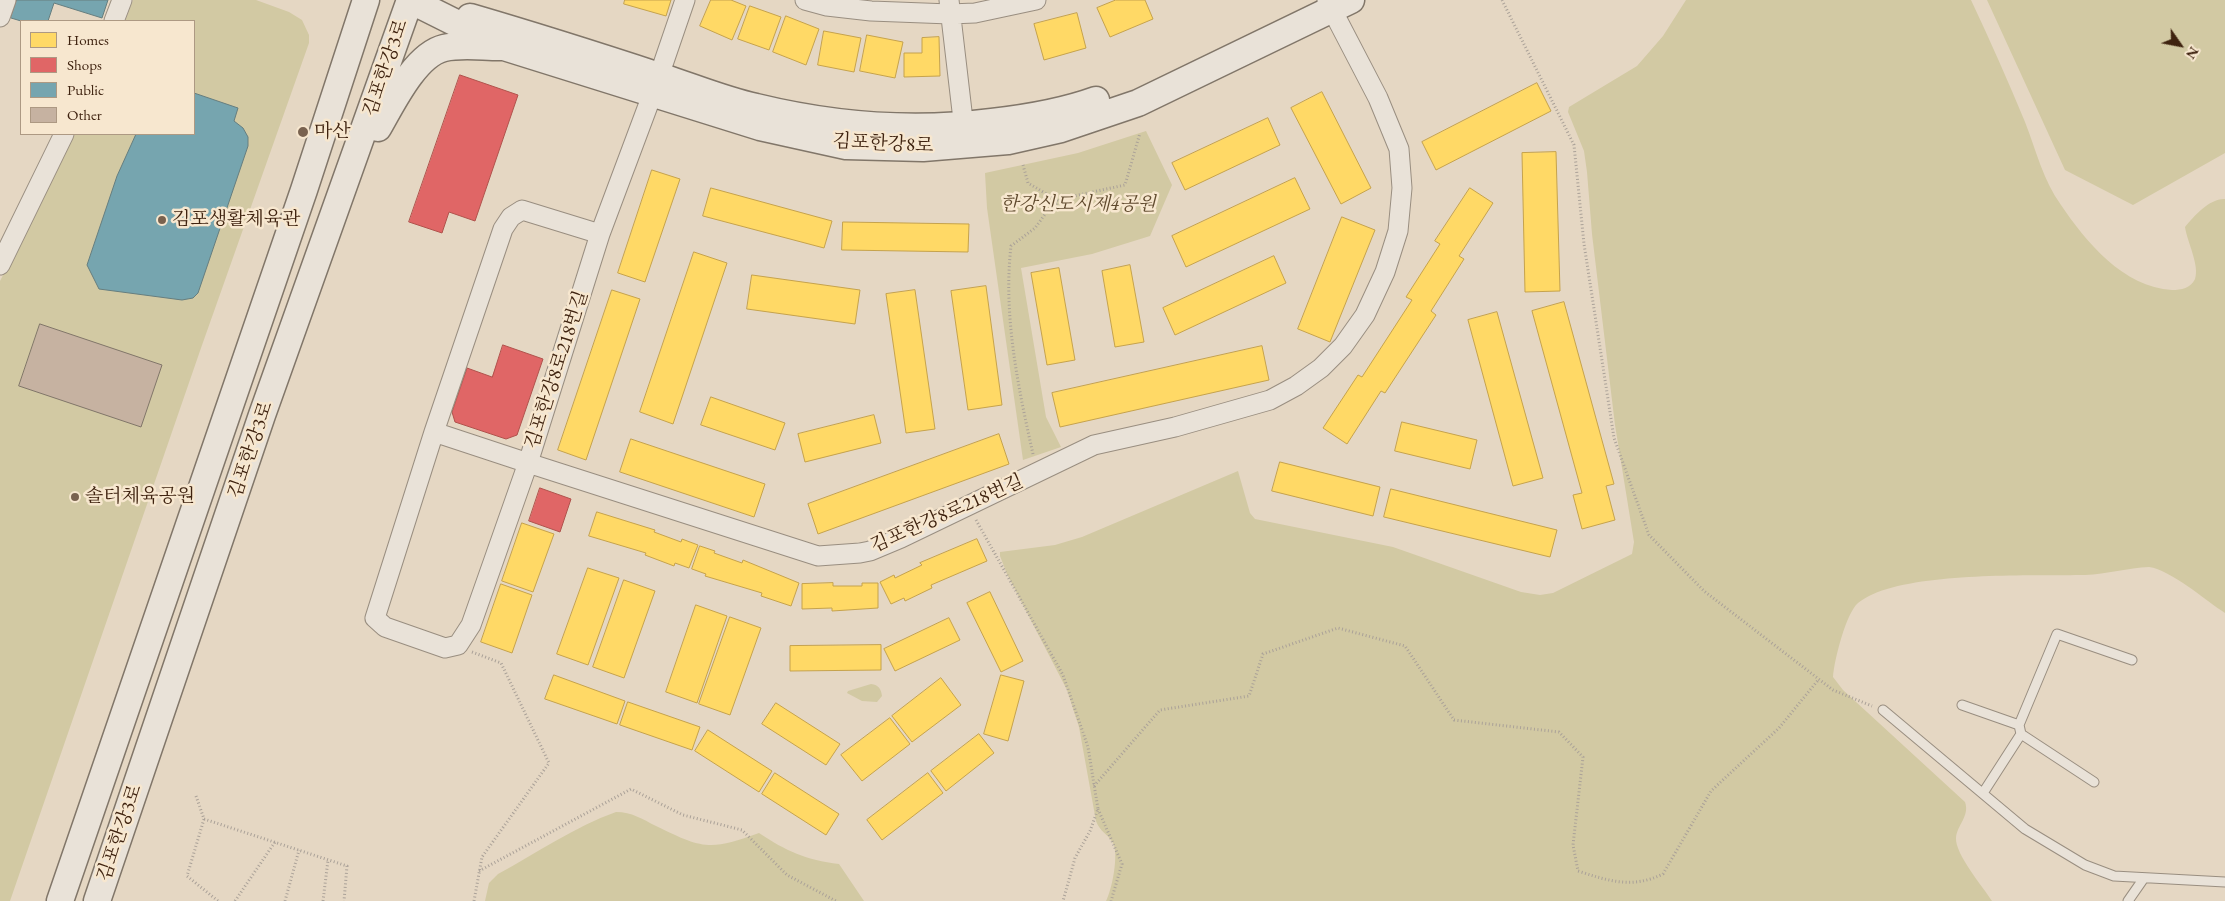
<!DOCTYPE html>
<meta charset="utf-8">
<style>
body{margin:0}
#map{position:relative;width:2225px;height:901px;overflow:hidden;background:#e5d7c3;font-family:"EB Garamond",serif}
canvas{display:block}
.legend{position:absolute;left:20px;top:20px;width:175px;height:115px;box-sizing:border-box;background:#f7e7cf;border:1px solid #ad9983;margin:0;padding:6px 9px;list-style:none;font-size:15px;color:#3f2310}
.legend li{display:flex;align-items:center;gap:10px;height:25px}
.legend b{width:25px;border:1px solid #ad9983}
.north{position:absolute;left:2155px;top:20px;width:50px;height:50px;-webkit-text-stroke:4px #f7e7cf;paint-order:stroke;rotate:123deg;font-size:14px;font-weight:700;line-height:20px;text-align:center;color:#3f2310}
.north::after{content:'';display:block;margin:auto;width:18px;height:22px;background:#3f2310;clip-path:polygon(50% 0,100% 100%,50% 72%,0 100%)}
</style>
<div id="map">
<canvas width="2225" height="901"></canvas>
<ul class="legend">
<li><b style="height:14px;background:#ffd966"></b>Homes</li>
<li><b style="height:14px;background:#e06666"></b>Shops</li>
<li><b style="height:14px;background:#76a5af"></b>Public</li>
<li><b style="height:14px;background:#c6b2a1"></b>Other</li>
</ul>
<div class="north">N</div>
</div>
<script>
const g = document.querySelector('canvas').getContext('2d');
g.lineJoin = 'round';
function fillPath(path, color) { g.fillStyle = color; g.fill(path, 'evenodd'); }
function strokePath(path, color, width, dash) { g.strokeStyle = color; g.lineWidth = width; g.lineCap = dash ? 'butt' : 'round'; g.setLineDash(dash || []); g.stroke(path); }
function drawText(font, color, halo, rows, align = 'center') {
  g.font = font + ' "EB Garamond","Noto Serif KR",serif'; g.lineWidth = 5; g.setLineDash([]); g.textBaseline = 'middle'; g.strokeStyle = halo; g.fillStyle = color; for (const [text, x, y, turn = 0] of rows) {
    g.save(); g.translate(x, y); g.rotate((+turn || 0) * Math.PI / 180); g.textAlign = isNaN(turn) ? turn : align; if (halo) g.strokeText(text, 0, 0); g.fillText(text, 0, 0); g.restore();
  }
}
fillPath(new Path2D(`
 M133,0H256L289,12L302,20L309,35V43L201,348L10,901H0V281L75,134H194V21H125Z
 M1686,0H1971C1990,40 2008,81 2025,122C2036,150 2043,180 2061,205C2086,242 2123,287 2172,290C2181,290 2191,288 2195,279C2200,266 2187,241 2185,227C2194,216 2210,198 2225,199V613C2205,600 2171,570 2149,567C2128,568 2107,574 2085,575C2032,576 1898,570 1858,603C1846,613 1834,661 1833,677L1843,690L1965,802C1970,816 1957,825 1956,838C1955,854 1983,887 1992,901H1106C1112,890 1119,854 1113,843C1108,834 1100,832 1096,821L1079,727L1067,690L1007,574L1000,556V552L1055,545L1082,537L1238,471L1250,513L1255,519L1393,547L1521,592L1540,595L1553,593L1632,554L1634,542L1615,425L1592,234L1587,172L1584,151L1568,112L1569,107L1637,66L1663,36Z
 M1987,0H2225V153L2133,205L2065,170Z
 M1146,131L1172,185L1150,236L1092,254L1021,268L1046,417L1061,447L1023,460L987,208L985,173L1078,153Z
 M871,684C879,685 881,689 882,696L877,702L862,701L847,693L848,691Z
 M616,812C632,812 642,819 656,826C703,849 710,851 759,833C786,851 806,860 839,864L864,901H485L489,883L498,874C537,853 574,827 616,812Z`), '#d2c9a3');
const homes = new Path2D(`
 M625,0H671L666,16L624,4Z
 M711,0H731L746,6L732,40L700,26Z
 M1116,0H1145L1153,19L1110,37L1097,8Z
 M750,6L781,17L769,50L738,39Z
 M1077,13L1086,48L1044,60L1034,24Z
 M786,16L819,29L806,65L773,52Z
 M824,31L861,38L854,72L818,65Z
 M867,35L903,42L895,78L860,71Z
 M939,37L940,76L904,77V53H922V38Z
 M1537,83L1551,111L1436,170L1422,142Z
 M1322,92L1371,188L1341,204L1291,108Z
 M1268,118L1280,145L1185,190L1172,163Z
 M1556,152L1560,291L1525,292L1522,153Z
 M652,170L680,179L645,282L618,273Z
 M1295,178L1310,209L1186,267L1172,236Z
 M711,188L832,221L824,248L703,216Z
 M1470,188L1493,203L1459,256L1464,259L1431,311L1436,315L1385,393L1381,391L1347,444L1323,428L1358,375L1362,377L1412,300L1406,297L1440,244L1435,241Z
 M1342,217L1375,230L1330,342L1298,329Z
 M843,222L969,224L968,252L842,250Z
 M694,252L727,263L673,424L640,412Z
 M1274,256L1286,283L1175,335L1163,308Z
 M1130,265L1144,342L1115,347L1102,271Z
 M1059,268L1075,360L1047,365L1031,273Z
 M752,275L860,290L855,324L747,309Z
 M986,286L1002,405L968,410L951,291Z
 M612,290L640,299L586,460L558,450Z
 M915,290L935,429L906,433L886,294Z
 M1564,302L1614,484L1606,486L1615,520L1582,529L1573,495L1582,493L1532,311Z
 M1497,312L1543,478L1513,486L1468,320Z
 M1262,346L1269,380L1060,427L1052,393Z
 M711,397L785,423L775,450L701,425Z
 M874,415L881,443L805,462L798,434Z
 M1402,422L1477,440L1470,469L1395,451Z
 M999,434L1009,464L818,534L808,504Z
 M631,439L765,484L754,517L620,472Z
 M1280,462L1380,487L1373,516L1272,491Z
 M1391,489L1557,530L1550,557L1384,517Z
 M597,512L655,530L654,532L681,542L682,539L698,545L689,568L675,563L674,566L645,555L646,553L589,536Z
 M522,523L554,534L533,592L502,581Z
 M977,539L987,561L931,585L932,588L905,601L904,598L891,604L880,582L894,575L895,578L922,565L920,563Z
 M700,546L715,551L714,553L742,563L743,560L799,583L791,606L761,596L762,593L705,576L706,574L692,569Z
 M588,568L619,578L588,665L557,654Z
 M624,580L655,591L624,678L593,667Z
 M833,583V586H862V583H878V608L832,611V608L802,609V584Z
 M501,584L532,595L512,653L481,642Z
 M990,592L1023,661L1001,672L967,603Z
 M696,605L727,616L697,703L666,692Z
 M730,617L761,628L730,715L699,704Z
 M949,618L960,640L895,671L884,649Z
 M881,645V670L790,671V646Z
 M554,675L625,701L617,724L545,699Z
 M1001,675L1024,681L1008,741L984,734Z
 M941,678L961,705L912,742L892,716Z
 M628,702L700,727L692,750L620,725Z
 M776,703L840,744L826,765L762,724Z
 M890,718L910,744L862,781L841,755Z
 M708,730L772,771L759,792L695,751Z
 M979,734L994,753L946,791L931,771Z
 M775,773L839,814L826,835L762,794Z
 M928,773L943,793L882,840L867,820Z`);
fillPath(homes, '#ffd966');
strokePath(homes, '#c5a24c', 1);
const shops = new Path2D(`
 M460,75L518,95L475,221L449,212L442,233L409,222Z
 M503,345L543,359L517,435L506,439L455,422L452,412L467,368L492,377Z
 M540,488L571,499L560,532L529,521Z`);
fillPath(shops, '#e06666');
strokePath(shops, '#b0524c', 1);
const public = new Path2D(`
 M17,0H108L102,18L54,3L48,21H21L11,18Z
 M194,93L238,108L234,121L243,128L248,137V146L198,293L193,298L182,300L99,289L87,265L117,176L136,134H194Z`);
fillPath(public, '#76a5af');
strokePath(public, '#667e7f', 1);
const building = new Path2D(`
 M40,324L162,365L141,427L19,386Z`);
fillPath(building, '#c6b2a1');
strokePath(building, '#817669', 1);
const lane = new Path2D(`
 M1962,705L2019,725
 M1883,710L2025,829L2085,865L2114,876L2225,882
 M2021,734L2094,782
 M1983,793L2021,734L2019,725L2057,634L2132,660
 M2128,901L2144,878`);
const street = new Path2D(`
 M805,0L827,6L871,11L950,14L975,13L1036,0
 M949,0L965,137
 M0,17L6,0
 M114,21L122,0
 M659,76L685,0
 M652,95L600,234L528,463L818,556L860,553L870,551L901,538L1094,445L1175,427L1270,400L1296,386L1321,368L1343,346L1365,315L1385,272L1398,231L1402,188L1399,149L1378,98L1327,0
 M0,265L64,134
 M434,432L528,463L471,625L458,645L445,648L385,627L375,618L434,432L503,229L511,217L522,210L600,234`);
const secondary = new Path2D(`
 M410,0L504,47L760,127L846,146L923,148L1008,141L1061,129L1138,103L1351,0
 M470,17C535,36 598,56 662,77C693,87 724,100 756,107C834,126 913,132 992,122C1027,118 1063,112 1096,100
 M378,128C392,104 415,55 444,48C461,44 482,47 499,47
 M60,901L304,190L366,0
 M97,901L262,415L410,0`);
strokePath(lane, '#998e80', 11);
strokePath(street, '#998e80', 21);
strokePath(secondary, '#817669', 29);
strokePath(new Path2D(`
 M1502,0L1574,145L1584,244L1614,438L1649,535L1704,591L1833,690L1872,706
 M1023,165L1028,183L1060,202
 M1033,454C1018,387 1003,315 1011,246L1035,228L1051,206L1074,196L1125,185L1140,133
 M976,520L1063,675L1088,747L1098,809L1090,831L1075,858L1063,901
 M472,652L501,663L549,763L482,857L474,901
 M1094,786L1160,710L1249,696L1263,654L1338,628L1405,646L1454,720L1559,732L1583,757L1573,845L1578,871C1609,881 1632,889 1663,874L1711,791L1779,728L1819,679
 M196,796L204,819L187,876L218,901
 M1098,809L1122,864L1111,901
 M204,819L347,866L344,901
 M479,871L631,789L683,815L742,830L787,875L836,901
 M235,901L275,842
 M285,901L299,850
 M323,901L328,860`), '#aaa198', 3, [1, 2.5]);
strokePath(lane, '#e9e2d8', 9);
strokePath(street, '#e9e2d8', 19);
strokePath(secondary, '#e9e2d8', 26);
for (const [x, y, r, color] of [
 [303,132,6,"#79624f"],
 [162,220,5,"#79624f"],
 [75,497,5,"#79624f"]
]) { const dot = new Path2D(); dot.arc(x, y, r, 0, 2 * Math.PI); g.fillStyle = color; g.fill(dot); strokePath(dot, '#f7e7cf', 2); }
drawText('19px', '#3f2310', '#f7e7cf', [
 ["김포한강3로",386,68,-71],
 ["김포한강8로",883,144,3],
 ["김포한강8로218번길",557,370,-72],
 ["김포한강3로",251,450,-71],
 ["김포한강8로218번길",947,514,-24],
 ["김포한강3로",120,833,-71]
]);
drawText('19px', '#3f2310', '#f7e7cf', [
 ["마산",314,132],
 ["김포생활체육관",172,220],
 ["솔터체육공원",85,497]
], 'left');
drawText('italic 19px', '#604a2e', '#f7e7cf', [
 ["한강신도시제4공원",1078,205]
]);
</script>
